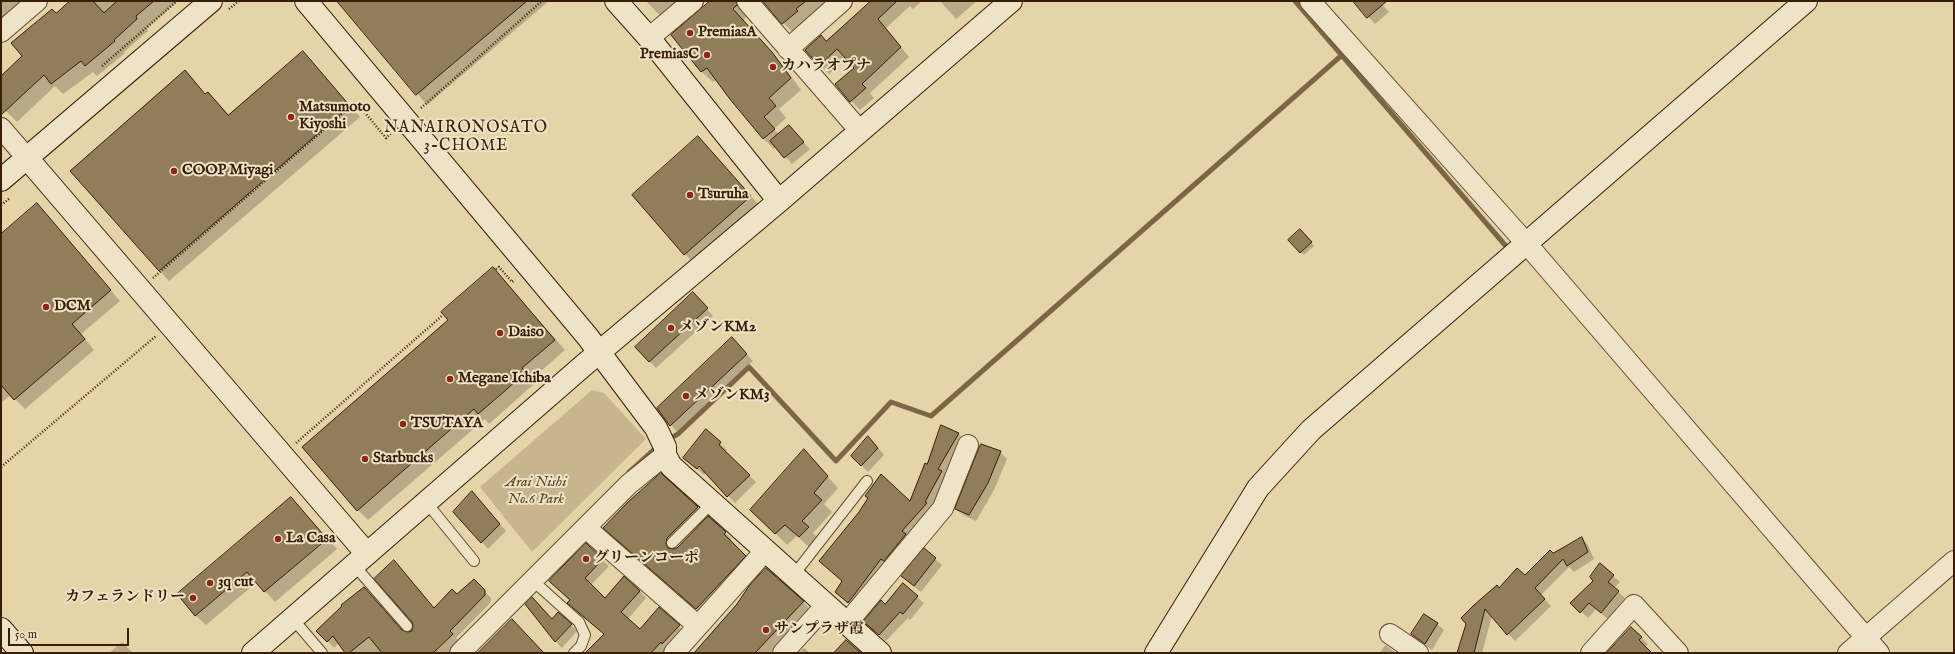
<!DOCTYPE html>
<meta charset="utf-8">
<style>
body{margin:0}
#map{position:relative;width:1955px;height:654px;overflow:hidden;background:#e6d4a9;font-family:"IM FELL English",serif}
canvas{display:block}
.frame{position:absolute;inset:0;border:2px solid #381e04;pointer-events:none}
.scale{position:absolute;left:8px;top:628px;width:121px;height:18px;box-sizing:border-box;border:2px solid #381e04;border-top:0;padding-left:5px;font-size:12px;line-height:14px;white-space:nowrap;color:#381e04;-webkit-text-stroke:3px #efe3c7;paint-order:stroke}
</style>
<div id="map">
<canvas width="1955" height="654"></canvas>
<div class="frame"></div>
<div class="scale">50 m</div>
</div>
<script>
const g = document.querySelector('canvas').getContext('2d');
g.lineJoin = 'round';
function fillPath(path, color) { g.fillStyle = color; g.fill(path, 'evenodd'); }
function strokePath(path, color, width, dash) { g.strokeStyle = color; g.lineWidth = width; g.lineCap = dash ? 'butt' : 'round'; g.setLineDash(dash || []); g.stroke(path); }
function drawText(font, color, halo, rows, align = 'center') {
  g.font = font + ' "IM FELL English","Noto Serif JP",serif'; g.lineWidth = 4; g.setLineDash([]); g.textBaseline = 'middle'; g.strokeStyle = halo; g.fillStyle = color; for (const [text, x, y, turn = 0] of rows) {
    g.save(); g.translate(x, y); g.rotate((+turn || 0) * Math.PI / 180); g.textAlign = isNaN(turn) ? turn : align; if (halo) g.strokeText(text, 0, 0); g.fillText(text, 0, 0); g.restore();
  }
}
fillPath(new Path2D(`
 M592,390L604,393L646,439L532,552L480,487Z`), '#c8b58d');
fillPath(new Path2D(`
 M1,1H25L1,22Z
 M71,1H178L147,28L148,31L124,52L125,53L97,76L93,72L63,94L55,86L17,122L1,106V77L23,56L56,14Z
 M338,1H549L427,105Z
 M646,1H690L667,23Z
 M711,1H754L746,9L747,16L743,21L782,64L801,90L779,109L786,118L774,129L779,134L795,133L810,149L792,164L777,147L774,149L764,139L717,80L713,82L702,72L672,35Z
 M763,1H829L794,34Z
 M868,1H922L913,9L910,6L886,28L909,57L870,93L874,98L860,110L836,85L855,68L846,58L829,74L806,50L826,42L870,4Z
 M940,1H977L956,19Z
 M1354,1H1379L1389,12L1375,24Z
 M303,52L360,117L169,281L72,171L185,72L206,95L208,93L229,115Z
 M711,151L763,210L698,267L685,254Z
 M37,205L120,301L81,334L94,350L25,409L11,395L1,403V236Z
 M1300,230L1314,246L1304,255L1289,240Z
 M493,268L565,350L532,379L535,383L489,424L485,419L368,520L358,510Z
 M700,301L713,316L656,368L649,361Z
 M738,345L753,361L677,432L671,425Z
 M706,431L727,450L725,452L756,482L735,503L706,472L704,475L684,458Z
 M958,433L965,441L932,510L856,609L844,600L843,582L820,561L910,503L927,465Z
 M875,444L884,455L868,472L852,456Z
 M804,450L838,488L824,504L832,512L813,533L819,539L810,548L797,536L787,545L752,510Z
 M1000,452L1007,459L994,490L976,521L963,515L956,509Z
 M661,474L704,515L674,545L672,551L677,548L708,517L732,539L730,541L752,563L703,615L611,535Z
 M472,492L506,531L488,549L482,542Z
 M291,498L337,549L275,602L257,582L206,625L195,615Z
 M1582,539L1588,545L1594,559L1574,572L1569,567L1541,595L1551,606L1515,641L1492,616L1482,653H1458L1468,623L1499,589L1525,577L1553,555Z
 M586,545L609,566L591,585L605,599L640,591L646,598L628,619L640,631L659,608L686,633L665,653H586L616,621L571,600Z
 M924,550L942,565L921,592L909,582Z
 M394,562L434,609L457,595L474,580L491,598V602L456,638L459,641L447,653H346L339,643L334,648L318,631L364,588L403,632L408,633L412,631L414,625Z
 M1613,576L1620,582L1614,588L1625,598L1608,619L1596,609L1588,618L1572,603Z
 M917,597L924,603L910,620L908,618L886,641L871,628L885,606Z
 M803,602L811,610L770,653H694L703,642L704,643Z
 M553,620L571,625L577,631L562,648L555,641Z
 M1437,624L1444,630L1432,650L1412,634Z
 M1632,628L1648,644L1645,647L1650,653H1609Z
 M122,642L133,653H109Z
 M1385,645L1396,653H1380Z
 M804,648L810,653H799Z`), '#0003');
strokePath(new Path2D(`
 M1295,1L1505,245
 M667,440L678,434L749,367L836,461L891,402L931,416L1342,55
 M629,472L659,445`), '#7d6645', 5);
const building = new Path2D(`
 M70,1H93L104,13L117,1H154L136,16L137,19L114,40L115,41L85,66L81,61L51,84L44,75L1,115V76L22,56L11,43L52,9L56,13Z
 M337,1H527L416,95Z
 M710,1H736L737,5L733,9L772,52L791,78L769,98L776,106L764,117L775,129L763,139L729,98L707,68L701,72L671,35Z
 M763,1H806L796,9L798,11L782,24Z
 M871,1H897L878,19L901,47L862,84L866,88L850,102L835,84L854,68L837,49L819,66L805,50L821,35L826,41Z
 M1353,1H1387L1367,18Z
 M303,51L350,106L159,271L70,171L185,70L205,94L208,92L228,115Z
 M789,125L804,142L784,158L770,141Z
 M698,136L751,196L684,255L632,195Z
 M37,203L111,290L72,324L85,339L14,400L1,385V234Z
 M1300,229L1312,242L1300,253L1288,240Z
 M493,267L555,340L522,368L526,372L506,390L478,414L474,409L357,511L302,447L448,320L441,312Z
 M693,292L708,308L649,362L635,347Z
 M732,337L747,354L670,426L657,408Z
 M941,425L959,433L938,469L942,471L925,502L927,503L902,531L906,534L884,561L881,559L848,603L835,592L842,581L819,561L859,512L868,498L865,496L881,474L910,501L925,463L927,464Z
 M706,429L721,442L719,445L750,475L727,497L699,466L697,469L683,458Z
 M868,436L878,448L861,466L851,456Z
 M981,444L1001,451L988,483L969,515L955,509Z
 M804,449L828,476L814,493L822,500L802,521L809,527L799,537L785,525L775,534L750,510Z
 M661,473L698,507L667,538L666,544L668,548L673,549L677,548L708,516L726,532L724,534L746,556L696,609L603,528L628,502Z
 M472,491L500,524L481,543L453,512Z
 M291,497L327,539L264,592L247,572L195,616L177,594Z
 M1582,537L1588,552L1567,566L1563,559L1535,588L1545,599L1507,635L1485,609L1474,653H1457L1466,624L1461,618L1474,605L1497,585L1499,588L1517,568L1525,575L1550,550L1553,553Z
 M586,543L603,559L585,578L605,598L624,576L640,591L621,612L640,629L659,607L680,625L662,644L661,642L651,653H585L604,634L567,603L570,600L549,581Z
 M924,548L936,558L914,586L901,576Z
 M394,560L434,608L452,589L457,594L474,579L485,590V595L450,631L453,634L433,653H382L369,637L349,653H345L333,636L327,642L316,631L342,606L341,605L364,587L402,630L408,632L412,631L413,625L412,622L374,579Z
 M1600,563L1614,575L1608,582L1619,591L1601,613L1589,603L1580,613L1570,603L1593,581L1590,577Z
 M766,568L804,601L755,653H694L737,604L749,586Z
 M903,583L918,596L903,614L900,612L879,635L863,621L881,600L885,604Z
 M532,597L552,619L558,612L572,624L555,642L525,604Z
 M1424,614L1438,623L1425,644L1411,634Z
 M512,619L544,653H478Z
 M1631,627L1642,637L1639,640L1652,653H1607Z
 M846,640L861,653H834Z`);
fillPath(building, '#927d5a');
strokePath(building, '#381e04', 1);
const lane = new Path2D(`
 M426,502L474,561
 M672,543L712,503
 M354,565L407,626
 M793,576L867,481
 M532,580L579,622L585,635L581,646L574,653
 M293,619L322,653`);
const street = new Path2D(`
 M747,1L860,131
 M1310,1L1526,243L1879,653
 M1,32L37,1
 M649,38L693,1
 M788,49L842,1
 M1,128L27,158
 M586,528L698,626
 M847,623L943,508L968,445
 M1390,634L1418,653
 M460,653L629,484L665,455
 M674,653L765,551
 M783,653L826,605
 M1591,653L1634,605L1678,653
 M1848,653L1954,561`);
const secondary = new Path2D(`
 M306,1L587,336L656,428L665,447V455L671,466L880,653
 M616,1L649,38L779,201
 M27,158L367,554
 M1,180L211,1
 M1,629L22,653
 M253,653L584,365L779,201L1011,1
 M1156,653L1258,488L1311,430L1806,1`);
strokePath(lane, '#644c2d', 12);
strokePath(street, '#644c2d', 22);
strokePath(secondary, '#381e04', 24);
strokePath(new Path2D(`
 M229,9L239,1
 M102,66L177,1
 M421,108L542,1
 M1,205L10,198
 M496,269L499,267L512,282L515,280
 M153,278L356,102L386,138L392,132
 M296,443L443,315
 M1,467L156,336`), '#381e04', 2.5, [1, 2]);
strokePath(lane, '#efe3c7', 10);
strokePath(street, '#efe3c7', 20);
strokePath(secondary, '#efe3c7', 22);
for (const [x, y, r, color] of [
 [690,33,4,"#8f2418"],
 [707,55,4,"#8f2418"],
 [773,67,4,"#8f2418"],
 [291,117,4,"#8f2418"],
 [174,171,4,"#8f2418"],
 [690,195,4,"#8f2418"],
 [46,307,4,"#8f2418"],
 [671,328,4,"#8f2418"],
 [500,333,4,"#8f2418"],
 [450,379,4,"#8f2418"],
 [686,396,4,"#8f2418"],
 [403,424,4,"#8f2418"],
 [365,459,4,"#8f2418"],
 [278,539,4,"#8f2418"],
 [586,559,4,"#8f2418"],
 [210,583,4,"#8f2418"],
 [193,598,4,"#8f2418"],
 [766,630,4,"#8f2418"]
]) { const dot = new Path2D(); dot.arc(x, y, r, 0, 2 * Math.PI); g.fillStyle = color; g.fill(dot); strokePath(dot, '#efe3c7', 1.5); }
drawText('bold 15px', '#381e04', '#efe3c7', [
 ["PremiasA",698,33],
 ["PremiasC",699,55,"right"],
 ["カハラオプナ",781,67],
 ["Matsumoto",299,108],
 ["Kiyoshi",299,125],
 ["COOP Miyagi",182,171],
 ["Tsuruha",698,195],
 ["DCM",54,307],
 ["メゾンKM2",679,328],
 ["Daiso",508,333],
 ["Megane Ichiba",458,379],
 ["メゾンKM3",694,396],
 ["TSUTAYA",411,424],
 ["Starbucks",373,459],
 ["La Casa",286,539],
 ["グリーンコーポ",594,559],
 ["3q cut",218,583],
 ["カフェランドリー",185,598,"right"],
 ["サンプラザ霞",774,630]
], 'left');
drawText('italic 15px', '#5c4426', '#efe3c7', [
 ["Arai Nishi",536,483],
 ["No.6 Park",536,500]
]);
g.letterSpacing = '1px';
drawText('16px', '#381e04', '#efe3c7', [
 ["NANAIRONOSATO",466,129],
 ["3-CHOME",466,147]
]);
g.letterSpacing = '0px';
</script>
